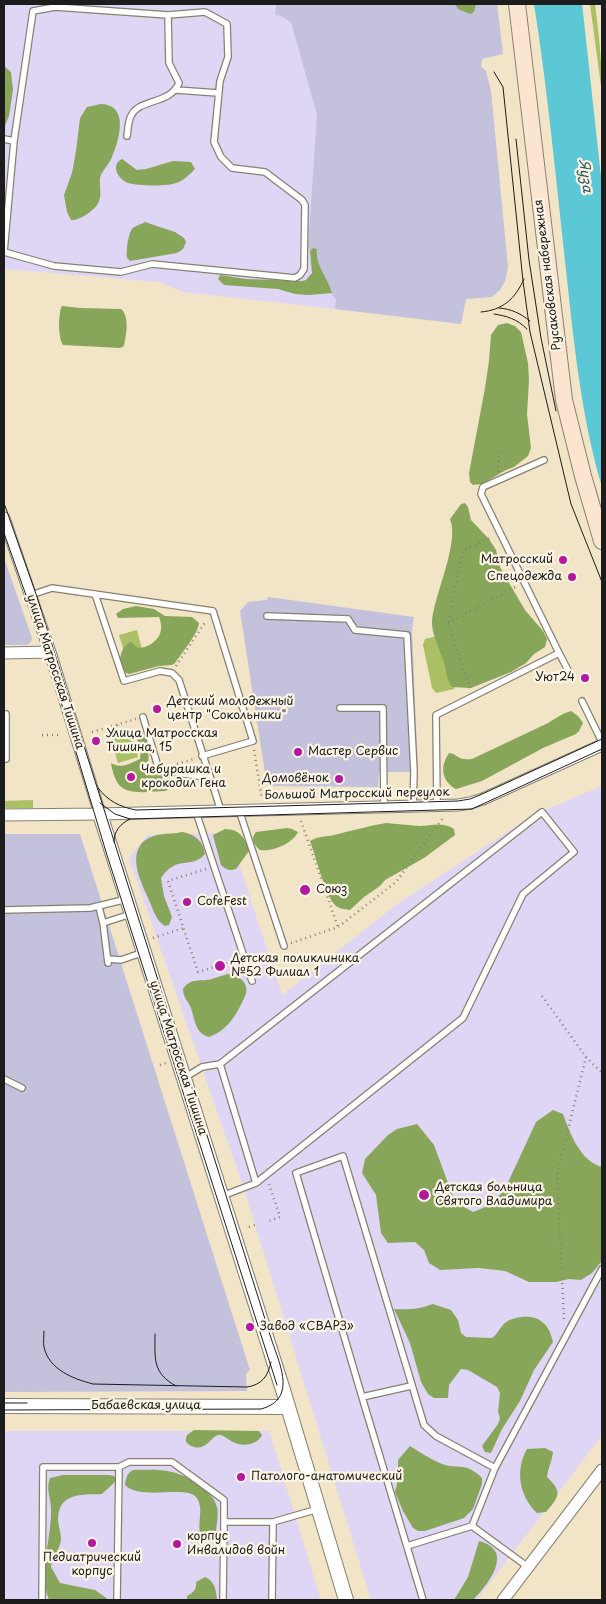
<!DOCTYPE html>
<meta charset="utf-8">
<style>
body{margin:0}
#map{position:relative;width:606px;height:1604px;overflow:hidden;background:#f2e4c6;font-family:"Playpen Sans",sans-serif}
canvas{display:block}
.frame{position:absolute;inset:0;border:5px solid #1c1c1c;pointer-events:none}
</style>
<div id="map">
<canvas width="606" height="1604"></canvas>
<div class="frame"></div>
</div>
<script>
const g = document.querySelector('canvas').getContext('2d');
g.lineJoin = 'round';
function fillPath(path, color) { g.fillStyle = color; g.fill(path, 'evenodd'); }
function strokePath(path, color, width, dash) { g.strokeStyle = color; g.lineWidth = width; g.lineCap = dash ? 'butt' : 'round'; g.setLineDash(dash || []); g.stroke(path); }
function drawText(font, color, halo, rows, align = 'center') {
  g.font = font + ' "Playpen Sans",sans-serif'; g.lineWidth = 4.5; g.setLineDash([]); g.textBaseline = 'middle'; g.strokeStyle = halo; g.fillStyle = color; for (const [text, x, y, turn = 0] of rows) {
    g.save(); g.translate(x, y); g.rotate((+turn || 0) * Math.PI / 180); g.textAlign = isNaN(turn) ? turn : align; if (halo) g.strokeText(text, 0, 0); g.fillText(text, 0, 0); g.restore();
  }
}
fillPath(new Path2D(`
 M4,4H276L275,15L281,16L291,22L317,115L308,246L322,284L336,299L335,309L183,292L159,282L4,269Z
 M602,786V1435L477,1600H371L244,1189L129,858L147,835L229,833L282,995L396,905L533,815Z
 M4,1431H269L321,1600H4Z`), '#dfd5f5');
fillPath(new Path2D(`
 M276,4H497L503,54L482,59L481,66L486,71L491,91L508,267L505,281L500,290L492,297L466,299L461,324L335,309L336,299L322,284L308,246L317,115L291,22L281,16L275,15Z
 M4,558L32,638L31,642L27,645H4Z
 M268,597L414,617L412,629L418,772H379L378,787L267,786L240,611L248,602L267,600Z
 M4,834H80L248,1364L250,1370L246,1374L247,1391L4,1392Z`), '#c3c1db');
fillPath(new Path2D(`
 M590,4H595C599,35 602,63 602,94Z
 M137,630L143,653L126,658L119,635Z
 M442,635L456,683L454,689L436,693L432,688L423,645L425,639Z
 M131,733L138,757L118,763L111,739Z
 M33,800V808H4V801Z`), '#abc064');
fillPath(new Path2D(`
 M455,4H476L474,12L470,14L458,9Z
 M4,66L11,72L13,90L9,116L4,128Z
 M101,104C130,105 119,141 112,157C109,165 102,170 100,178C99,186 103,197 97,205C93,211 79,221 71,220L67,212L64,195L72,173L76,151L80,118L87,107Z
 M122,159L137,170L146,169L173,161L191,162L195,169C190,174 185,179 179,182C169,187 139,186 128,183C118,179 110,165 122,159Z
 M145,222L175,232L184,238L186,242L183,249L177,253L130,261L127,258C126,252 128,232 133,228C135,226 142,224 145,222Z
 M313,248L317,249C315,265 328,278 332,293L309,295L295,294L278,289L224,285L218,279L220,275L246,279L302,281L306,280L312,273L310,251Z
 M62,306L80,308L121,309C130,316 126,336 124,346L120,348L63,345C58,338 58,313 62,306Z
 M507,323L515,326L521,332L528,363L529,381L527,414L531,448L528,456L514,467L506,470L482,484L473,485L470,482L469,473L485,388L489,361L491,335L498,325Z
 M465,503L468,507L471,520L489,539L496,550L500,567L505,576L525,610L543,631L547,639L545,647L534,654L526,663L511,672L471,688L452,687C447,681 446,670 444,662C440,651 431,632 432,621C434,595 460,542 450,519L461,504Z
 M136,606L154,609L165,616L192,617L199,623C198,634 181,654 175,663L172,665L159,666L129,674C115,669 119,648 130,642C133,643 134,646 137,647C139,649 142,647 145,647C158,642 165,632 159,617L118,618L116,614L123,609Z
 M571,711L578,716L583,723L579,731L576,734L543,748L482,781L456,789C441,781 440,766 449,753C459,754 456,761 472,759L546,724C555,719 561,714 571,711Z
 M140,731C150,740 149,755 148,767L154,771L169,776C172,782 171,786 166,791C152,791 125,797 117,782C114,777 112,769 111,763C121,769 129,764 140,759L141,750L135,734Z
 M386,823C397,824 408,825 419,826C432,826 442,821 454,829L455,835L424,858L385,880L380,886L364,897L350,910C345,909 338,909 335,905C326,897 315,854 310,841C318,836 325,837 334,835C351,831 368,826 386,823Z
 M287,828L292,829L298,832C292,844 272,852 260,850C254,845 250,839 256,832Z
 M225,829C239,829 246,838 249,851L236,869C230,871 226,870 221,865L214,839L213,835Z
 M182,832C195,834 203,841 205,854C191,870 177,854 161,878L164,896L172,917L169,925L165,926C156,921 153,909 149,900C142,884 127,856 144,841C155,832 169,835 182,832Z
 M228,974C239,976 249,982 246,994C238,1012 229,1030 209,1037C195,1033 195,1020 191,1008C188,1001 183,997 183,989C191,977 201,982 212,979C218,977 223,975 228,974Z
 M553,1110L563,1114C570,1133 580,1161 602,1167V1261L592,1273L581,1280L569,1279L556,1282H529L505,1271L479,1268L440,1270L429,1263L424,1250L415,1242L388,1243L381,1233L376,1195L362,1173L365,1159L388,1135L397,1129L417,1124L434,1145L455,1202L473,1212L488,1206L504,1191L536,1122Z
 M433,1304L451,1310L458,1320L461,1333L466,1337L492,1338C498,1334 500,1327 505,1323C514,1316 534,1314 542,1322C549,1327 551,1334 553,1342L534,1370L520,1401L502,1429L491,1453L485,1452L482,1446L498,1424L500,1418L498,1412L500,1393L497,1387L468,1370L461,1369L449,1385L448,1398H434L428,1394L421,1382L410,1343L394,1309C409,1310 419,1309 433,1304Z
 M194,1430L259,1431L262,1435C257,1446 241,1447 231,1441C228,1439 224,1436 221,1435C212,1433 208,1451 194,1447C191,1446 189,1445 187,1443C185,1440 186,1439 187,1435Z
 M410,1446C420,1452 430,1459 442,1464C460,1470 465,1461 482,1478V1484L473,1509L464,1518L425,1531H418L413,1528L403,1511L395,1492L398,1480V1460Z
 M545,1448L553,1452C552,1461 548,1468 547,1477C563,1492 559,1497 546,1512L537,1513C519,1496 515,1470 527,1449Z
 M133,1470C146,1470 160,1469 172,1472C188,1476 213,1490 217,1507C219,1515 216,1526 216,1534L209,1539L201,1535C196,1524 205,1508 196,1497C185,1485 141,1501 125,1485C126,1478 127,1473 133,1470Z
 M63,1475H109L114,1476L117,1480L102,1494C82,1495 59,1492 58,1519C58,1526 61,1532 61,1538C61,1549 52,1557 51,1567L60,1583L95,1590L109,1600H49C38,1571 51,1542 51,1512C52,1500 45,1490 50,1478Z
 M479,1541C515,1550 489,1584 473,1600H454L468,1577Z
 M205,1577C215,1581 216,1590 217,1600H187V1596C193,1593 197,1589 196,1582Z`), '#88a65a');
fillPath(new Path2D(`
 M534,4H582L583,12L602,186V487C581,416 574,343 566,270C556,181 548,92 534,4Z`), '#5cc7d5');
const service = new Path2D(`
 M176,90L218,93
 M127,136C128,130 128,121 131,116C139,98 170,105 179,83L169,63L168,15
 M4,139L14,141
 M4,252L54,266L121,272L152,264L295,278L300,275L304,269L305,205L302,200L265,172L232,168L221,157L214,142L220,81L228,57L227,24L205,12L168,15L55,7L33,11L14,141L4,252
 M95,594L124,681L160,671L172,673L179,680L221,811
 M31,595L52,588L213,611L253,741L202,756
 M267,616L348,619L355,630L407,635L414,772L413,807
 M559,653L570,674
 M582,701L602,742
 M340,708H383L384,808
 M4,714H6V759H4
 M143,717L159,770L210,778
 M437,806L436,715L559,653L481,494L483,487L544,460
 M239,810L284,946
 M196,812L252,981
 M99,907L103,923L108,963
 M4,910L90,908L127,899
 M103,923L131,914
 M108,959L121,960L144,952
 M184,1078L202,1067L220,1064L542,812L574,852L523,894L463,1018L256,1183L220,1064
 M4,1079L22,1088
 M222,1196L256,1183
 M411,1386L362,1397L296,1173L343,1156L424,1425L436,1436L495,1468
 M362,1397L423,1600
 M407,1546L472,1526
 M528,1567L472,1526L495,1468L602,1269
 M42,1600L43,1467H119L129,1462H172L224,1500V1522
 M117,1600L119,1467
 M223,1600L224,1522H273
 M272,1600L273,1522L318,1509`);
const minor = new Path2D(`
 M4,518L50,652L100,814
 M4,653L50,652
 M4,815L100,814L458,805L470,803L483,799L602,745
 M503,1600L602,1470`);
const tertiary = new Path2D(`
 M100,814L283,1390L346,1600
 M4,1406L288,1407`);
const secondary = new Path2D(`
 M517,4L564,400L583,476L602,541`);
strokePath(service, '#878071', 8);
strokePath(minor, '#878071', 13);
strokePath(tertiary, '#878071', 16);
strokePath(secondary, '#878071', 18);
strokePath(new Path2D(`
 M498,472L499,449
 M448,623L517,586
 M176,666L206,621
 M470,688L448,623L463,551L492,537
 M117,725L120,737
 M92,732L136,719
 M42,735H58
 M254,750L262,799
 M177,764L194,759
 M301,821L338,927
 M206,869L168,881L198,972L236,960
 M153,938L184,928
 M291,943L338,927L396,882L443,818
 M542,996L586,1057L602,1073
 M160,1065L166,1063
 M269,1184L280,1217L269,1221
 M249,1227L255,1225
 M564,1319L557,1174L586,1057`), '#878071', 2.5, [1, 4]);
strokePath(service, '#fff', 5.5);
strokePath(minor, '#fff', 11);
strokePath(tertiary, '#fff', 14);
strokePath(secondary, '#fce5d0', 16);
strokePath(new Path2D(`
 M494,72L503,87L523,281L530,332L571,504L602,582
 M516,139L529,260L541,338L556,411
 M499,308C511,309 520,313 530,321
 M481,312C503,310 515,299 524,279
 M494,314C507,316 517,319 527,329
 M4,503L36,594L271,1338C279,1363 298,1399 261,1409L4,1410
 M4,533L46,652L106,852L277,1385
 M98,788C108,801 120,807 136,810L458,801L470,799L480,795L602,739
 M100,803L115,814L130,819L472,809L602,749
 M114,842C114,831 120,824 130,819
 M44,1331C44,1336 43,1343 44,1347C49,1370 74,1379 93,1384L247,1387C261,1385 268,1377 271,1362
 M155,1334C155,1358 152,1373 176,1386
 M4,1403H27`), '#1c1c1c', 1);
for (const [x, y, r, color] of [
 [563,560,5,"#b5179e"],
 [572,577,5,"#b5179e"],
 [585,678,5,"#b5179e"],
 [157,709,5,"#b5179e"],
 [96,741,5,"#b5179e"],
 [298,752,5,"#b5179e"],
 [131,777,5,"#b5179e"],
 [339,779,5,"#b5179e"],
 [305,890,6,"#b5179e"],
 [187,902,5,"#b5179e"],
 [220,966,6,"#b5179e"],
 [424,1195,6,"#b5179e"],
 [250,1327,5,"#b5179e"],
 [241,1477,5,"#b5179e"],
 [92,1543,5,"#b5179e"],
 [177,1544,5,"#b5179e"]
]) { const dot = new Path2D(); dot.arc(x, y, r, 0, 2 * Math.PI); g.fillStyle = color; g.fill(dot); strokePath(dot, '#fcf5e5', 2); }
drawText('12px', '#1c1c1c', '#fcf5e5', [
 ["Русаковская набережная",548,275,-97],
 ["улица Матросская Тишина",55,672,72],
 ["Большой Матросский переулок",357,794,-1],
 ["улица Матросская Тишина",178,1058,72],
 ["Бабаевская улица",146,1406]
]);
drawText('12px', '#1c1c1c', '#fcf5e5', [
 ["Матросский",553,560,"right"],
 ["Спецодежда",562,577,"right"],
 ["Уют24",575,678,"right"],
 ["Детский молодежный",167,702],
 ["центр \"Сокольники\"",167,716],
 ["Улица Матросская",106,734],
 ["Тишина, 15",106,748],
 ["Мастер Сервис",308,752],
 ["Чебурашка и",141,770],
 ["крокодил Гена",141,784],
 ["Домовёнок",329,779,"right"],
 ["Союз",316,890],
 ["CofeFest",197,902],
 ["Детская поликлиника",231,959],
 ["№52 Филиал 1",231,973],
 ["Детская больница",435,1188],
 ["Святого Владимира",435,1202],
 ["Завод «СВАРЗ»",260,1327],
 ["Патолого-анатомический",251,1477],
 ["корпус",187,1537],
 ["Инвалидов войн",187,1551],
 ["Педиатрический",92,1558,"center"],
 ["корпус",92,1572,"center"]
], 'left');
drawText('italic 14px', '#32585d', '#fcf5e5', [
 ["Яуза",585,176,83]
]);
</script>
